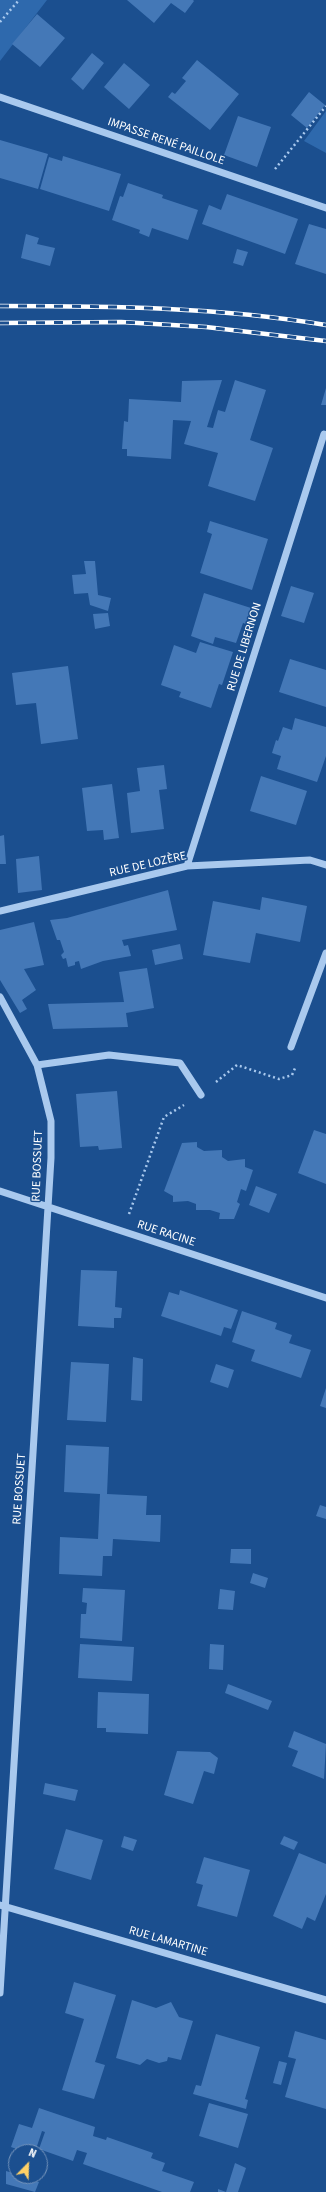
<!DOCTYPE html>
<meta charset="utf-8">
<style>
body{margin:0}
#map{position:relative;width:326px;height:2192px;overflow:hidden;background:#1b4f8f;font-family:"Source Sans 3",sans-serif}
canvas{display:block}
.north{position:absolute;left:8px;top:2144px;width:40px;height:40px;box-sizing:border-box;background:#1b4f8f;border:1px solid #7695bc;border-radius:50%;rotate:23deg;font-size:11px;font-weight:700;line-height:16px;text-align:center;color:#fff}
.north::after{content:'';display:block;margin:auto;width:14px;height:18px;background:#ffd166;clip-path:polygon(50% 0,100% 100%,50% 72%,0 100%)}
</style>
<div id="map">
<canvas width="326" height="2192"></canvas>
<div class="north">N</div>
</div>
<script>
const g = document.querySelector('canvas').getContext('2d');
g.lineJoin = 'round';
function fillPath(path, color) { g.fillStyle = color; g.fill(path, 'evenodd'); }
function strokePath(path, color, width, dash) { g.strokeStyle = color; g.lineWidth = width; g.lineCap = dash ? 'butt' : 'round'; g.setLineDash(dash || []); g.stroke(path); }
function drawText(font, color, halo, rows, align = 'center') {
  g.font = font + ' "Source Sans 3",sans-serif'; g.lineWidth = 3; g.setLineDash([]); g.textBaseline = 'middle'; g.strokeStyle = halo; g.fillStyle = color; for (const [text, x, y, turn = 0] of rows) {
    g.save(); g.translate(x, y); g.rotate((+turn || 0) * Math.PI / 180); g.textAlign = isNaN(turn) ? turn : align; if (halo) g.strokeText(text, 0, 0); g.fillText(text, 0, 0); g.restore();
  }
}
fillPath(new Path2D(`
 M0,0H47L0,61Z
 M326,111V153L304,141Z`), '#2e69ad');
fillPath(new Path2D(`
 M127,0H193L194,1L185,13L171,3L154,23Z
 M37,14L65,38L40,67L12,44Z
 M92,53L104,63L83,90L71,79Z
 M197,60L239,94L210,130L168,97L172,92L175,94L186,81L182,78Z
 M124,63L150,85L129,109L104,87Z
 M309,92L325,105L307,128L291,115Z
 M238,116L271,127L257,167L224,155Z
 M0,140L48,154L38,189L0,178Z
 M63,156L121,174L109,211L40,189L49,157L62,161Z
 M128,183L163,195L162,198L198,210L188,240L152,228L149,237L139,233L140,230L112,220L120,196L123,197Z
 M227,194L298,219L285,254L202,224L209,205L221,210Z
 M309,224L326,229V274L295,264Z
 M26,234L39,238L37,244L55,248L50,266L21,258Z
 M237,249L248,252L243,266L233,263Z
 M222,380L207,427L213,428L218,410L225,412L235,380L266,390L250,440L273,448L255,501L208,486L218,453L184,444L191,421L173,420L171,459L127,456V449H122L124,421L128,422L129,399L181,402L182,381Z
 M326,388V405H321Z
 M210,521L268,539L252,590L200,573L212,534L207,532Z
 M84,561H95L98,595L111,598L108,611L90,605L88,593L74,594L72,575L86,574Z
 M291,586L314,593L304,623L281,616Z
 M204,593L251,608L246,624L243,623L236,643L215,637L213,644L191,636Z
 M108,613L110,626L95,629L93,614Z
 M200,642L233,652L222,685L219,684L211,708L179,697L181,692L161,685L174,645L196,653Z
 M290,659L326,670V707L279,692Z
 M68,666L78,739L41,744L36,703L16,705L12,673Z
 M295,718L326,727V756L317,782L277,769L281,756L272,753L276,740L278,741L283,727L292,730Z
 M164,765L167,789L159,790L164,829L131,833L127,793L140,791L137,768Z
 M261,776L307,791L296,825L250,811Z
 M112,784L119,838L104,840L103,830L87,831L82,788Z
 M4,835L6,864H0V836Z
 M39,856L42,890L18,893L16,859Z
 M168,890L177,930L122,940L124,946L128,945L131,956L103,961L81,969L79,961L75,962V965L68,967L66,958L63,959L61,955L64,952L60,940H57L50,920L67,918Z
 M262,897L307,906L300,942L256,933L250,963L203,955L213,901L260,910Z
 M34,922L44,965L24,969L36,990L22,1000L27,1009L20,1013L0,980V930Z
 M180,944L183,959L155,965L152,950Z
 M147,968L154,1008L126,1013L128,1027L53,1029L48,1004L124,1002L119,972Z
 M117,1091L122,1148L99,1150L98,1146L80,1147L76,1094Z
 M314,1130L326,1134V1184L298,1173Z
 M197,1142V1147L204,1151L222,1150V1157L228,1161L245,1159V1167L253,1170L246,1191L241,1189L237,1202L240,1204L234,1219H219L220,1213L210,1210H196V1204L188,1201L173,1202V1196L164,1191L182,1143Z
 M256,1186L277,1194L269,1213L249,1205Z
 M81,1270L117,1271L115,1307L122,1308L121,1318H114V1328L78,1326Z
 M180,1290L238,1310L231,1329L224,1327L221,1336L161,1316L169,1292L179,1295Z
 M242,1311L277,1323L275,1329L292,1335L289,1343L311,1350L301,1378L251,1361L255,1350L232,1342Z
 M133,1357L143,1359L142,1401L131,1400Z
 M71,1362L109,1364L106,1422L67,1420Z
 M216,1364L234,1370L228,1388L210,1382Z
 M326,1388V1408L320,1406Z
 M66,1445L109,1447L107,1494L147,1496L146,1515H161L160,1542L113,1539L112,1556H103L102,1576L59,1574L60,1537L98,1539L100,1494L64,1492Z
 M320,1505L326,1507V1519L316,1516Z
 M231,1549H251V1564L230,1563Z
 M253,1573L268,1578L265,1588L250,1583Z
 M83,1588L125,1590L122,1641L80,1638L81,1614H86L87,1603L82,1602Z
 M220,1589L235,1591L233,1610L218,1609Z
 M80,1644L134,1647L132,1681L78,1678Z
 M210,1644L224,1645L223,1670L209,1669Z
 M228,1684L272,1701L268,1710L225,1693Z
 M98,1692L149,1694L148,1734L106,1732V1728H97Z
 M294,1731L326,1744L324,1779L292,1766L298,1751L288,1747Z
 M177,1751L210,1752L218,1758L214,1774L204,1771L193,1804L164,1795Z
 M45,1783L78,1790L75,1801L43,1794Z
 M66,1829L103,1840L91,1880L54,1869Z
 M124,1836L137,1840L133,1851L121,1847Z
 M284,1836L298,1842L294,1850L280,1844Z
 M299,1853L326,1864V1894L315,1921L307,1917L302,1929L273,1916Z
 M204,1857L250,1870L237,1917L197,1906L203,1885L196,1883Z
 M74,1982L116,1995L95,2062L105,2065L94,2099L62,2090L84,2019L65,2013Z
 M132,2000L156,2008L171,2002L179,2017L193,2021L181,2060L168,2057L167,2061L159,2063L147,2059L140,2065L116,2058Z
 M295,2031L326,2040V2109L285,2097L296,2059L288,2057Z
 M216,2034L260,2047L245,2099L248,2100L246,2109L193,2094L196,2085L201,2086Z
 M279,2061L287,2063L281,2085L273,2083Z
 M209,2103L248,2114L238,2148L199,2136Z
 M39,2108L95,2127L93,2136L106,2140L107,2137L153,2153L151,2158L165,2163L162,2171L194,2182L190,2192H162L83,2164L87,2153L77,2150L73,2161L39,2149L45,2132L42,2131L35,2152H25L11,2147L19,2124L32,2128Z
 M235,2163L246,2168L238,2192H218V2189L226,2192Z
 M6,2171L16,2174V2176L39,2182L35,2192L6,2184Z`), '#4478b7');
strokePath(new Path2D(`
 M0,22L19,0
 M275,169L326,106
 M216,1082L237,1065L279,1079L292,1075L296,1066
 M129,1214L164,1117L184,1105`), '#a9c9ee', 2.5, [2, 3]);
strokePath(new Path2D(`
 M0,97L326,208
 M187,866L324,434
 M0,911L187,866L310,860L326,865
 M0,997L37,1065L51,1121V1158L0,1993
 M291,1047L326,953
 M37,1065L109,1055L180,1063L201,1095
 M0,1191L326,1298
 M0,1905L326,2000`), '#a9c9ee', 7);
const rail = new Path2D(`
 M0,306C109,306 218,307 326,325
 M0,323L121,322L206,327L326,341`);
strokePath(rail, '#fff', 4.5);
strokePath(rail, '#1b4f8f', 3, [9]);
drawText('12px', '#fff', '#1b4f8f', [
 ["IMPASSE RENÉ PAILLOLE",166,142,19],
 ["RUE DE LIBERNON",245,647,-73],
 ["RUE DE LOZÈRE",148,865,-13],
 ["RUE BOSSUET",38,1166,-88],
 ["RUE RACINE",166,1234,18],
 ["RUE BOSSUET",20,1489,-86],
 ["RUE LAMARTINE",168,1942,16]
]);
</script>
